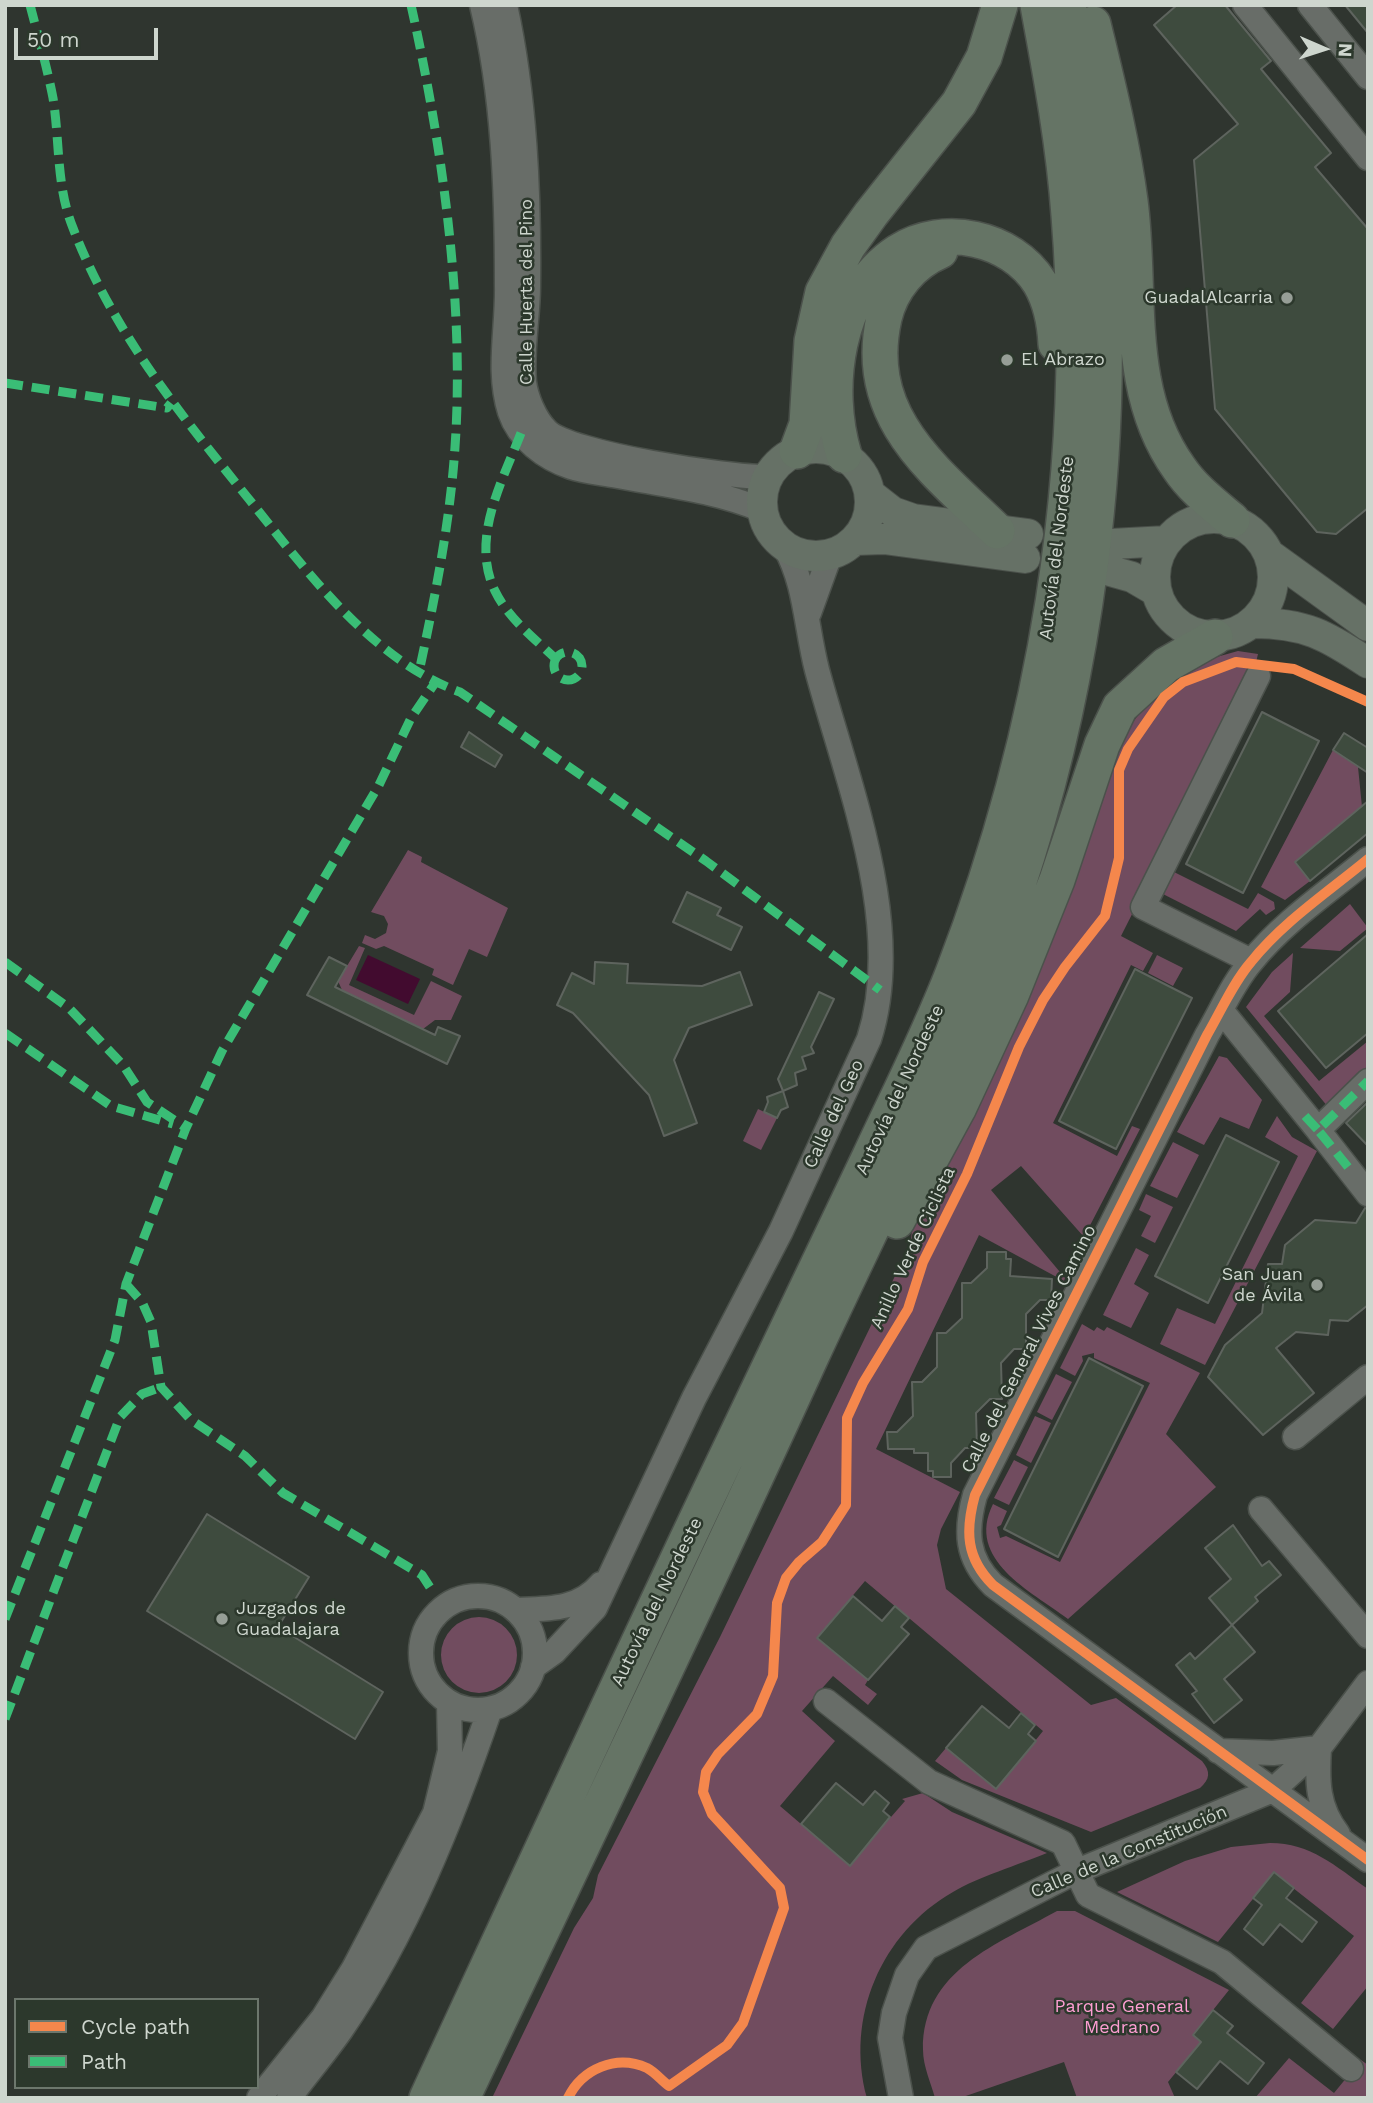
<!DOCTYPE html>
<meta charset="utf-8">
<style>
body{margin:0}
#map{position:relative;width:1373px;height:2103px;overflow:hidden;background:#2f352f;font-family:"Work Sans",sans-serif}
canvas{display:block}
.frame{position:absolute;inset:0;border:7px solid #ced6ce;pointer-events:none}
.legend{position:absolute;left:14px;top:1998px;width:245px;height:91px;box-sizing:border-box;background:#2c382c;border:2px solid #6d776d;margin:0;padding:9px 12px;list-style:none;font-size:21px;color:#ced6ce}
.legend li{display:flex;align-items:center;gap:14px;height:35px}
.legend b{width:35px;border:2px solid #6d776d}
.north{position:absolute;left:1289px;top:14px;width:70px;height:70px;-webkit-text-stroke:5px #2c382c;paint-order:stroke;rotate:93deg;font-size:19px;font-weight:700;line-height:28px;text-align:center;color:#ced6ce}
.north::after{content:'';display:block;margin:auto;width:24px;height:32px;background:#ced6ce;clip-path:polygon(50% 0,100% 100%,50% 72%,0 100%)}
.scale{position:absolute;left:14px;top:28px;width:144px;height:32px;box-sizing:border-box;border:4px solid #ced6ce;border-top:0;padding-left:9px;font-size:21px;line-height:24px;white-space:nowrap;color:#ced6ce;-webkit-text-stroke:5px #2c382c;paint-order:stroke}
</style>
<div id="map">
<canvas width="1373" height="2103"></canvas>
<div class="frame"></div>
<ul class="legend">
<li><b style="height:9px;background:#f5874c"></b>Cycle path</li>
<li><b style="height:9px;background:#3abd76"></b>Path</li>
</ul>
<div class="north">N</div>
<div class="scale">50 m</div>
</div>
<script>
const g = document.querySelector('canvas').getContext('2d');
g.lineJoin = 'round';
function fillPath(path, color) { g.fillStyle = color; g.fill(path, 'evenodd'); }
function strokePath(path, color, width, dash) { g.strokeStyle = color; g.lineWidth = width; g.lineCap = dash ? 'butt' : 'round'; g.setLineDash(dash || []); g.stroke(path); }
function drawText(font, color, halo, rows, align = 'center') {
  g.font = font + ' "Work Sans",sans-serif'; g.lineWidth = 5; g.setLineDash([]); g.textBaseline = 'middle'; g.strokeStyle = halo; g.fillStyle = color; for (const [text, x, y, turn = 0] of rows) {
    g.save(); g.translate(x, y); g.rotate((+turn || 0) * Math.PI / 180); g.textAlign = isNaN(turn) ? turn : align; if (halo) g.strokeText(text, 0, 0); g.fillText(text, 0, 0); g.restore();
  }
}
fillPath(new Path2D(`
 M1238,651L1258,654L1253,675L1121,936L1153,953L1143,971L1131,965L1053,1123L1117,1156L1132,1126L1140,1129L1084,1237L1021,1166L991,1190L1065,1278L1064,1281L979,1235L876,1449L960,1492L941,1529L937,1545L946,1589L1091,1705L1116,1698L1202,1761C1211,1772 1210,1779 1200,1788L1091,1832L962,1780L935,1761L946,1748L996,1789L1043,1731L865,1581L817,1638L868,1680L865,1685L877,1694L868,1705L833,1676L802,1711L835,1741L780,1806L849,1865L905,1801L902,1799L923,1793L952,1812L1047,1853C1018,1865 978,1877 953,1892C881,1933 845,2018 867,2098H492L574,1928L593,1898L598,1875L720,1637L910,1245L912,1231L978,1105L1128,729L1144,707L1195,663Z
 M1333,750L1358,767L1362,807L1295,862L1310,881L1285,900L1261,887Z
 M408,850L422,857L421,862L508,908L487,957L469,949L453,985L432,975L434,969L384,946L376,949L362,943L365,935L375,939L386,933L388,924L384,916L371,912Z
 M1168,869L1248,909L1258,893L1274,902L1275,909L1266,915L1260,909L1236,931L1157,891Z
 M1350,904L1368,928L1340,951L1300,948Z
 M359,946L365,948L349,985L414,1015L431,981L462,996L451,1020H435L423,1029L342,990L338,981Z
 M1293,953L1290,992L1264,1016L1319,1081L1368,1041V1068L1328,1107L1246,1007L1272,972Z
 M1157,955L1183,968L1173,986L1148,973Z
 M1219,1056L1227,1058L1262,1100L1249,1129L1220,1117L1204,1145L1177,1132Z
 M758,1109L777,1118L761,1150L743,1141Z
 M1277,1116L1292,1137L1317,1151L1205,1365L1160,1344L1177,1308L1215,1324L1298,1156L1265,1137Z
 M1173,1142L1199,1155L1177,1198L1150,1186Z
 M1146,1194L1173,1207L1155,1243L1141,1236L1151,1216L1139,1210Z
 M1136,1248L1149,1255L1134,1284L1149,1293L1131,1328L1103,1315Z
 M1082,1324L1094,1331L1097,1327L1104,1331L1107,1327L1200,1373L1166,1434L1216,1487L1068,1619C1031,1591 965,1560 993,1504L1007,1511L1001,1525L997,1527L1000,1538L1006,1536L1060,1562L1150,1383L1094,1358V1353L1082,1356L1083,1361L1075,1376L1060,1368Z
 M1056,1374L1072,1382L1052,1420L1037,1412Z
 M1035,1416L1051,1423L1031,1463L1016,1455Z
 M1014,1460L1028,1467L1009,1505L994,1498Z
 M441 1655a38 38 0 1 1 76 0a38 38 0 1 1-76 0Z
 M1270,1843C1311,1843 1335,1866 1368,1889V1986L1333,2029L1301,2003L1354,1936L1274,1873L1218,1942L1117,1892L1185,1861L1231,1847Z
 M1057,1911H1075L1229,1990L1194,2034L1201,2042L1168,2082L1175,2098H1077L1064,2062L960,2098H935C931,2083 923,2066 923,2050C922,1970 998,1944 1057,1911Z
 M1289,2058L1334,2093L1361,2060L1368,2065V2098H1255Z`), '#714c5f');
fillPath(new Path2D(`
 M368,955L420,979L408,1004L356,980Z`), '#420b2f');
const building = new Path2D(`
 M1177,5H1225L1238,21L1271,61L1261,69L1331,153L1315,167L1368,229V508L1336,534L1317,532L1215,409L1194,160L1238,124L1154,25Z
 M1345,5H1368V33Z
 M1262,712L1319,741L1243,893L1186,864Z
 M469,732L502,755L495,767L461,747Z
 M1344,733L1368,748V773L1333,750Z
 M1368,801V833L1310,881L1295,862Z
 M687,892L721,908L717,915L742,927L731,950L673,922Z
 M1368,934V1033L1326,1068L1278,1011Z
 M329,957L347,966L335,987L435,1035L438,1027L460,1036L447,1064L307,995Z
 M595,962L628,964L627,983L702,986L740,972L752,1005L689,1028L674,1060L697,1123L664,1136L649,1095L573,1013L557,1005L572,973L594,984Z
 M1135,969L1192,998L1116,1149L1059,1121Z
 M819,992L834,999L811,1047L814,1053L802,1057L806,1069L795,1073L797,1085L783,1091L778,1079Z
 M783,1091L788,1107L781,1110L777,1118L764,1112L768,1102L767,1097Z
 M1368,1102V1146L1346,1123Z
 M1226,1135L1279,1162L1208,1303L1155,1276Z
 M1365,1208L1368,1209V1305L1348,1321L1330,1320L1328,1335L1296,1332L1276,1348L1314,1393L1263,1435L1208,1377L1225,1345L1262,1313L1268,1264H1282L1285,1245L1315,1220L1356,1223Z
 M987,1252H1006V1259H1011L1010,1276L1052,1279L1051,1300H1040L1026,1314V1349H1014L1001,1363L1002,1399H990L976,1413L977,1448H965L951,1463V1477H933V1471H928V1453H914V1449H888L887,1432H897L913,1416L912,1382H922L937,1367V1333H946L962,1318V1283H971L987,1268Z
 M1089,1358L1143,1386L1058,1557L1004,1529Z
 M207,1514L309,1577L278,1627L383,1692L355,1739L147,1611Z
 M1233,1525L1262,1566L1269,1561L1281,1575L1255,1597L1258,1601L1232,1625L1255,1652L1224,1679L1242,1700L1214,1723L1192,1694L1197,1691L1176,1665L1190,1653L1195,1659L1232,1625L1209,1598L1231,1579L1205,1548Z
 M853,1596L882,1621L895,1606L909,1618L901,1627L909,1634L868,1680L817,1638Z
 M982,1706L1009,1728L1021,1713L1035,1725L1028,1734L1036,1741L996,1789L946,1748Z
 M836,1783L863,1805L875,1791L889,1803L883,1811L890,1817L850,1866L801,1824Z
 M1274,1872L1294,1888L1286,1898L1317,1922L1302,1942L1280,1924L1263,1945L1244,1929L1262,1905L1253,1898Z
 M1213,2010L1233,2026L1227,2033L1264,2063L1248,2084L1220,2061L1197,2089L1176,2072L1201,2042L1193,2035Z`);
fillPath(building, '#3e4b3e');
strokePath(building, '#5e645e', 2);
const minor = new Path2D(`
 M482,5C504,96 507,192 507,285C508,328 497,371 510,412C519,439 545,458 571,467C585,472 603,473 618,476C666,485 717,491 762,510
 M505,5C525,97 529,193 528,286C528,317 521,351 524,382C526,398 535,419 546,430C568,454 731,478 768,477
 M1245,5L1368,158
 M1310,5L1368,77
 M809,613L830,555
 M1368,859C1328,892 1283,922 1251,962C1233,983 1221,1011 1207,1035L975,1495C965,1531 966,1558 993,1585L1368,1860
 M1251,961L1143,907L1258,676
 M1221,1010L1318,1130
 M1368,1081L1318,1130L1368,1194
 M1295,1437L1368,1377
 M1261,1509L1368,1636
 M421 1653a57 57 0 1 1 114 0a57 57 0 1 1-114 0Z
 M516,1610C549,1609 579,1610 601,1584
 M533,1667L554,1652L595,1608L694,1398L781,1231L869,1039C906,925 847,782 817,670C806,628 806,584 785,547
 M826,1701L929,1782L1063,1843L1088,1895L1222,1962L1351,2069
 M1218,1751L1273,1753L1319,1748C1317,1781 1317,1807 1338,1834
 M259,2098L323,2018L354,1968L435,1813L450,1751L449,1703
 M289,2098C306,2075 325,2053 341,2030C407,1933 452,1820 490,1709
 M901,2098L890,2038L894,2013L907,1975L926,1948L1075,1872L1273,1790L1319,1748L1368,1683`);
const major = new Path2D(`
 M762 502a54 54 0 1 1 108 0a54 54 0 1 1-108 0Z
 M870,494L893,512L913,519L1028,534
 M1155 577a59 59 0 1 1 118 0a59 59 0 1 1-118 0Z
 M855,540L884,539L1025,558
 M1111,544L1167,541
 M1270,555L1368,626
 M1107,570L1132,577L1156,591
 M1253,623C1305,623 1326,635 1368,663`);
const highway = new Path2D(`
 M1093,24C1107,82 1122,141 1130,201C1142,291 1123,390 1179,468C1193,489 1213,504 1232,520
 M940,251C912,263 891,288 884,318C862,417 933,469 997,531
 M797,451L807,424L812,341L823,292L848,246L871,214L959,103L984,57L1000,5
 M844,455C824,389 835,293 898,252C943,223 1011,237 1040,283C1051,302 1055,323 1056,344
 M897,1221L958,1109L1011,995L1057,880L1102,745L1120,707L1166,665L1215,637
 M427,2098C529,1878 630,1658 735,1439C780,1345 825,1251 870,1156C898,1096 929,1035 953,973C1045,734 1090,471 1069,215C1064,145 1051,75 1038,5
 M462,2098C579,1852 697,1607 810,1359C886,1194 973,1030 1027,856C1084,673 1113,464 1102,271C1097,182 1084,94 1068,5`);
strokePath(minor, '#4b514b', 27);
strokePath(major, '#4b514b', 32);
strokePath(highway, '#4b514b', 38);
strokePath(minor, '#686d68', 24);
strokePath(major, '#667166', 30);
strokePath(highway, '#657465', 35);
strokePath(new Path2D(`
 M30,5C38,36 47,67 53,98C60,142 56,186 73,228C112,330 180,414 248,498C306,570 370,659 460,692L706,861L880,990
 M411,5C442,144 465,305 455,447C450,523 435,597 419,672
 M5,383L167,408L171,403
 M521,433C502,482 470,539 495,591C508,618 535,639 556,659
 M554 666a14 14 0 1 1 28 0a14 14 0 1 1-28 0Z
 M5,962L69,1008L123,1065L147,1102L186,1128
 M5,1033L111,1106L173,1124
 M1305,1116L1318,1130
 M1348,1167L1318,1130L1368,1081
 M126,1284L142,1302L151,1322L161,1387L190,1419L245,1456L283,1493L422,1575L433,1592
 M5,1619L115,1340L126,1284L186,1128L222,1051L379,785L411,718L435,683
 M5,1719L120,1417L142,1394L161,1387`), '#3abd76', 9, [18, 9]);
strokePath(new Path2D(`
 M1368,859C1328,892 1283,922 1251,962C1233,983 1221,1011 1207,1035L975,1495C965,1531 966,1558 993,1585L1368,1860
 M568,2098C582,2069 616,2054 647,2068C655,2072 662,2081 669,2086L727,2045L743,2023L784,1908L780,1888L712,1814L703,1792L706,1772L718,1754L757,1714L773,1676L777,1603L786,1578L799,1562L822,1542L846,1505L847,1418L863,1383L908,1309L923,1262L967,1174L1019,1047L1043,1000L1065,967L1105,916L1119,858V770L1128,749L1164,697L1183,682L1236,662L1294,669L1368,702`), '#f5874c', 10);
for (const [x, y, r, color] of [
 [1287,298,7,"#969e96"],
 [1007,360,7,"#969e96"],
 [1317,1285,7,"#969e96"],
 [222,1619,7,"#969e96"]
]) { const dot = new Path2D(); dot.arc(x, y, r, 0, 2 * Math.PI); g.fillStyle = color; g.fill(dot); strokePath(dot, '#2c382c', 2.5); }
drawText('18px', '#ced6ce', '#2c382c', [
 ["Calle Huerta del Pino",527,292,-90],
 ["Autovía del Nordeste",1057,548,-83],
 ["Autovía del Nordeste",900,1090,-65],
 ["Calle del Geo",834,1114,-65],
 ["Anillo Verde Ciclista",913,1248,-65],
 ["Calle del General Vives Camino",1029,1349,-63],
 ["Autovía del Nordeste",657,1602,-64],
 ["Calle de la Constitución",1129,1852,-23]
]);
drawText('18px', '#ced6ce', '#2c382c', [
 ["GuadalAlcarria",1273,298],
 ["El Abrazo",1021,360,"left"],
 ["San Juan",1303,1275],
 ["de Ávila",1303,1296],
 ["Juzgados de",236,1609,"left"],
 ["Guadalajara",236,1630,"left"]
], 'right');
drawText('18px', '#fe9ed3', '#2c382c', [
 ["Parque General",1122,2007],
 ["Medrano",1122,2028]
]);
</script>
